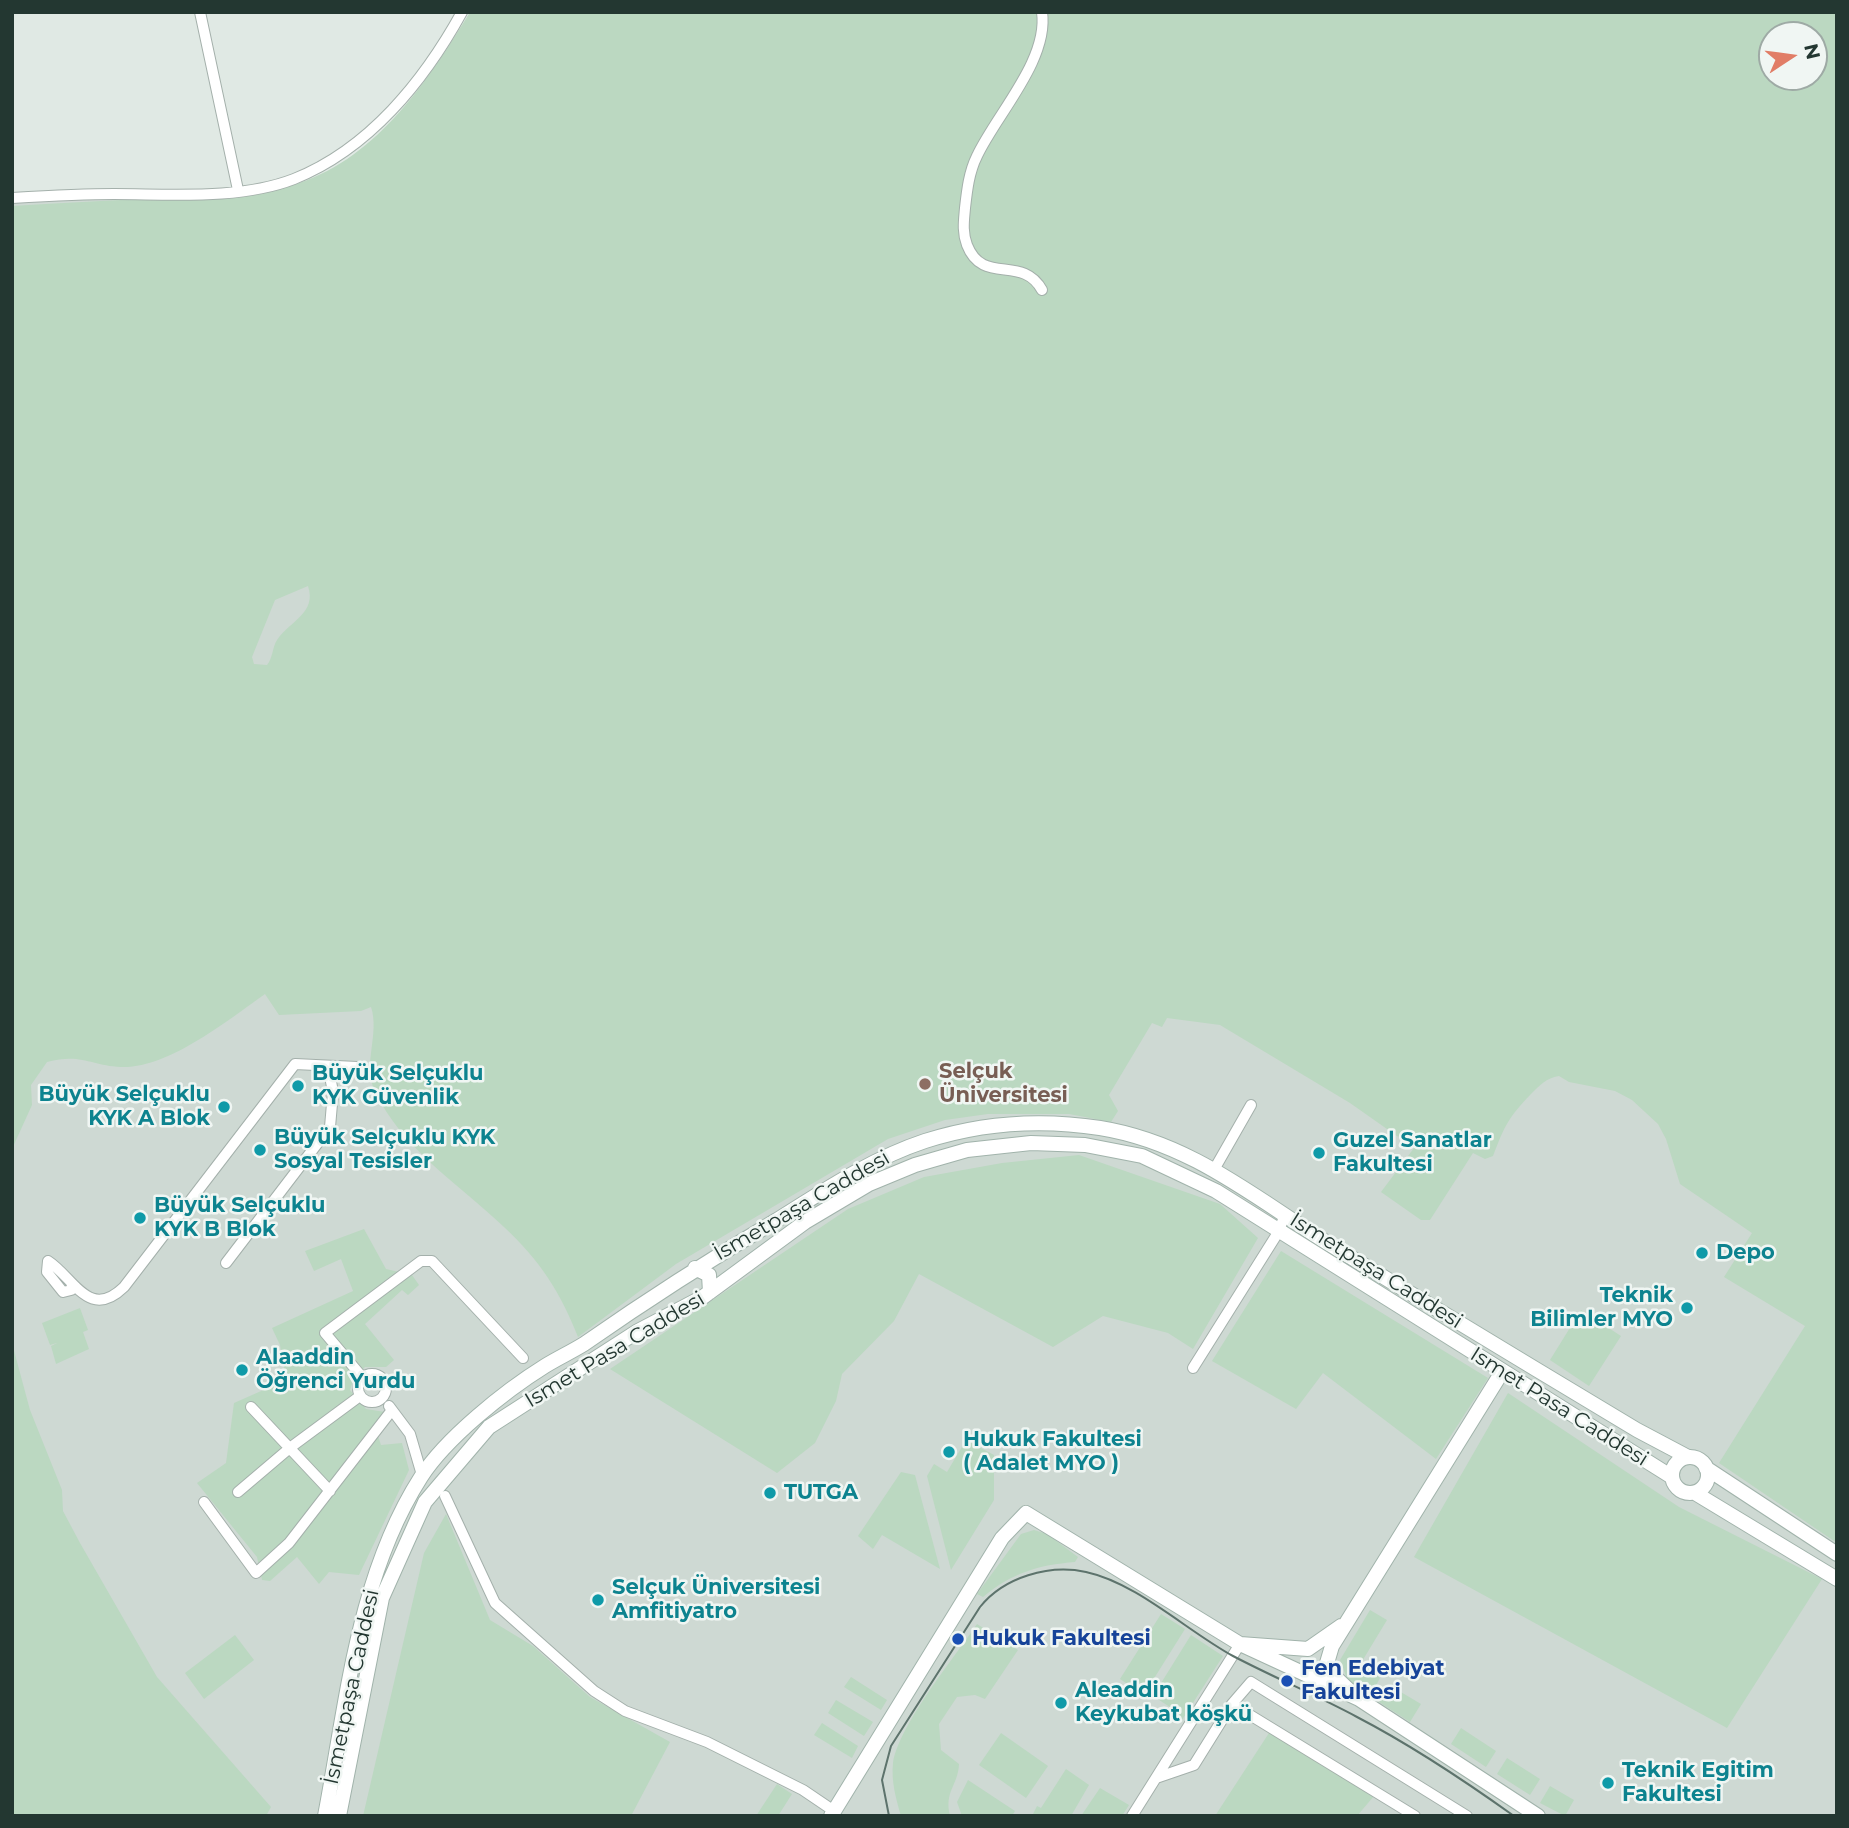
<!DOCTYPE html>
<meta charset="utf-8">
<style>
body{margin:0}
#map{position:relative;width:1849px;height:1828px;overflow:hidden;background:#e0e9e4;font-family:Montserrat,sans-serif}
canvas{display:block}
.frame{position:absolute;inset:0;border:14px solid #233731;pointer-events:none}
.north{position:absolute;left:1758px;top:21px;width:70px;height:70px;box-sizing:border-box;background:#f0f6f3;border:2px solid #9eaaa5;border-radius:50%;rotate:77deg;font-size:19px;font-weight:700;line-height:28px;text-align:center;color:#233731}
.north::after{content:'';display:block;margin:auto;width:24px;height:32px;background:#e17d66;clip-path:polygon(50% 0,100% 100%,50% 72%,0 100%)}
</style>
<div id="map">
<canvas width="1849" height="1828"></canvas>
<div class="frame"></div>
<div class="north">N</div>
</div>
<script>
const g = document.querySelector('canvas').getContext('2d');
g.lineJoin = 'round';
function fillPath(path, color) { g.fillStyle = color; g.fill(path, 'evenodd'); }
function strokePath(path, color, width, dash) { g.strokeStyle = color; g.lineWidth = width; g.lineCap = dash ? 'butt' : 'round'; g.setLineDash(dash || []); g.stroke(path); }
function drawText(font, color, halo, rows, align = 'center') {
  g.font = font + ' Montserrat,sans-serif'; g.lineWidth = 5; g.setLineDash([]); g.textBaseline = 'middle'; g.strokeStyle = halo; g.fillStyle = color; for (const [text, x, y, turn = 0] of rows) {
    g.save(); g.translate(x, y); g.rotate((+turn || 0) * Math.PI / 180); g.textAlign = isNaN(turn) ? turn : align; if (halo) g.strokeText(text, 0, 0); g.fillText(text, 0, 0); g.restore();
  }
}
fillPath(new Path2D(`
 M68,193L1079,340L1837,351V1816H12V202Z`), '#ced9d3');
fillPath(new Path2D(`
 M470,12H1837V1543L1719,1463L1805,1326L1724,1277L1752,1233L1680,1184L1666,1139L1658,1124L1632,1100L1615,1091L1569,1082L1559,1076C1546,1078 1540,1085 1531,1094C1508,1118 1505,1125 1493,1156L1485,1159L1473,1153L1430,1220H1421L1381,1192L1414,1148L1350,1103L1220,1025L1167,1018L1162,1027L1152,1023L1109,1095L1118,1111L1111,1122L1069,1114H988L945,1120L888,1139L676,1264L578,1337C560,1291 540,1261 504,1227C460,1185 401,1148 375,1091C362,1065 380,1034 371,1007L361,1011L279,1015L265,994C228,1020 168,1069 121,1067C91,1066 82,1053 47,1062L31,1085L32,1105L12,1149V206C62,203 112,200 162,198C208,196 255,198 299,183C378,157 429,79 470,12ZM1772,35H1814V77H1772ZM308,586C317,613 290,621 277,640C272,648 273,658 267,665L254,664L252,657L275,600Z
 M1079,1155L1220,1204L1258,1238L1193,1349L1168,1333L1103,1316L1053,1347L919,1274L894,1321L842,1374L836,1401L815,1443L777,1473L610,1369L848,1209L924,1177L1002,1163Z
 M364,1229L386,1269L412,1275L419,1285L408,1295L402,1290L365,1324L394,1360L386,1367H365L354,1378L350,1390L366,1409L385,1412L374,1424L381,1445L402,1443L409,1470L359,1575L329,1572L319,1584L297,1557L270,1581L262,1580L257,1557L197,1483L226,1463L234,1403L286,1380L280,1345L272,1328L353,1291L341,1259L314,1271L305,1251Z
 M1281,1251L1488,1378L1436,1459L1323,1373L1296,1409L1212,1361Z
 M80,1308L88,1330L83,1332L89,1349L56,1364L51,1346L57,1343L50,1345L42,1323Z
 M1581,1310L1621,1336L1589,1386L1550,1360Z
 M12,1343L30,1410L62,1490L63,1511L80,1543L157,1677L271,1807L266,1816H12Z
 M1508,1393L1679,1507L1822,1579L1727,1728L1414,1557Z
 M966,1440L994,1455V1500L951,1570L927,1476L934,1464L947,1472Z
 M901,1472L915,1475L940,1569L882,1535L873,1549L858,1536Z
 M446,1514L490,1620L533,1646L590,1697L670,1742L631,1816H363L424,1553Z
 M1034,1530L1047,1534L1078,1557L1075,1562C1038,1565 1012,1573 983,1597L977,1594L1021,1534Z
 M1370,1610L1387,1620L1361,1663L1380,1678L1371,1695L1347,1679L1340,1660Z
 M1161,1614L1185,1629L1148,1688L1134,1679L1129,1685L1120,1679Z
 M977,1624L1018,1650L985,1699L975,1695L957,1697L939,1724L941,1750L959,1764C958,1786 944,1791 950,1816H901C896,1799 891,1781 893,1763C899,1725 954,1658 977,1624Z
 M235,1635L254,1660L204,1699L185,1673Z
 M1191,1635L1223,1656L1182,1720L1171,1713L1173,1709L1153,1696Z
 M851,1677L887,1700L881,1710L844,1687Z
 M1389,1685L1421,1704L1410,1722L1379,1702Z
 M836,1700L873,1722L864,1736L828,1713Z
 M822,1723L858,1746L852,1758L814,1735Z
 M1461,1728L1496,1751L1486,1767L1451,1744Z
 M1001,1733L1048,1766L1026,1798L979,1765Z
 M1269,1733L1374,1796L1357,1816H1215Z
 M1507,1758L1540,1779L1530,1795L1497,1774Z
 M1066,1769L1089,1785L1071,1816H1032L1037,1806L1041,1808Z
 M968,1780L1015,1811L1012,1816H962L957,1802Z
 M777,1784L792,1794L778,1816H756Z
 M1550,1786L1574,1800L1565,1816L1540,1803Z
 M1100,1788L1129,1805L1122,1816H1081Z`), '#bbd8c1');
const street = new Path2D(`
 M200,12L238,190
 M12,198C46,196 80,194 114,194C171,194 240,200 294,179C369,149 424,81 462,12
 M1042,290C1022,254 983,286 967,245C962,232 964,220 965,208C967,190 969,172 977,156C996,115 1049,60 1042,12
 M1215,1168L1251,1105
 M226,1263L330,1127L333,1092L328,1066
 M72,1285L71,1290L63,1292L47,1272L48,1261C74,1278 89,1321 124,1287L295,1064L357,1067L365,1076
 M1193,1368L1279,1231L1285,1214
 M358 1388a14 14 0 1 1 28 0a14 14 0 1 1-28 0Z
 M363,1378L325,1333L421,1261H432L523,1358
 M389,1406L410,1434L422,1475
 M251,1407L330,1491
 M238,1492L291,1447L360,1396
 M445,1496L495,1603L594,1691L625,1711L707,1742L803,1790L834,1811
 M204,1502L256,1573L289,1543L392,1410
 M1232,1704L1415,1816
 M1156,1778L1194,1765L1232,1704L1251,1682L1467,1816
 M1132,1816L1240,1644`);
const secondary = new Path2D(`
 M695,1268L709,1275L710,1292
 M1672 1475a18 18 0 1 1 36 0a18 18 0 1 1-36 0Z
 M1706,1468L1837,1554
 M1695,1493L1837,1579
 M1341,1626L1308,1649L1240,1644L1359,1699L1538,1816
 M1350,1691L1333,1675L1327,1663L1332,1646L1502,1372
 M325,1816C347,1702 357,1577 421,1477C446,1438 505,1391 545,1366C558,1358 571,1352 584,1344C647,1300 711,1259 777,1220C825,1190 871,1159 925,1141C981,1123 1042,1119 1100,1128C1193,1143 1257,1200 1334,1247C1435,1309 1536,1369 1637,1430L1688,1457
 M339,1816L382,1598L425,1502L489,1427L638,1331L703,1297L805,1222L869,1184L915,1165L967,1150L1031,1143L1085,1145L1142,1156L1216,1191L1672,1477
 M831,1816L1002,1538L1026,1513L1240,1644`);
strokePath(street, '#a4b0ab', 12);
strokePath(secondary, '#a1b3ab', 16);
strokePath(street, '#fff', 10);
strokePath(secondary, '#fff', 14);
strokePath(new Path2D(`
 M889,1816L882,1780L891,1746L980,1607C1004,1577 1049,1564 1086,1572C1137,1583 1187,1631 1233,1656C1273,1677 1316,1695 1357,1717C1411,1745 1465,1781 1514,1816`), '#5d736c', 2);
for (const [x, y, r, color] of [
 [925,1084,7,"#8d6e63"],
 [298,1086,7,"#0f9aa8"],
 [224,1107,7,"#0f9aa8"],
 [260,1150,7,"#0f9aa8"],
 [1319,1153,7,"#0f9aa8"],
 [140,1218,7,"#0f9aa8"],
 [1702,1253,7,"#0f9aa8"],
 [1687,1308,7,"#0f9aa8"],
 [242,1370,7,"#0f9aa8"],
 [949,1452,7,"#0f9aa8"],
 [770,1493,7,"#0f9aa8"],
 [598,1600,7,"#0f9aa8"],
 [958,1639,7,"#1a4fb4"],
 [1287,1681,7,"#1a4fb4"],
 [1061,1703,7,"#0f9aa8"],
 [1608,1783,7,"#0f9aa8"]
]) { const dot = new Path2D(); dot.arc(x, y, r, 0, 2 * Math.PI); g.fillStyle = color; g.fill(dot); strokePath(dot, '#f0f6f3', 2.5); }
drawText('bold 21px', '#785e54', '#f0f6f3', [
 ["Selçuk",939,1072],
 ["Üniversitesi",939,1096]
], 'left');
drawText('bold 21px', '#0d838f', '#f0f6f3', [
 ["Büyük Selçuklu",312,1074],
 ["KYK Güvenlik",312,1098],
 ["Büyük Selçuklu",210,1095,"right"],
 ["KYK A Blok",210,1119,"right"],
 ["Büyük Selçuklu KYK",274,1138],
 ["Sosyal Tesisler",274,1162],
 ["Guzel Sanatlar",1333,1141],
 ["Fakultesi",1333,1165],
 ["Büyük Selçuklu",154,1206],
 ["KYK B Blok",154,1230],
 ["Depo",1716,1253],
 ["Teknik",1673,1296,"right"],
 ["Bilimler MYO",1673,1320,"right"],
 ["Alaaddin",256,1358],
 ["Öğrenci Yurdu",256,1382],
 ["Hukuk Fakultesi",963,1440],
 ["( Adalet MYO )",963,1464],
 ["TUTGA",784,1493],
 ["Selçuk Üniversitesi",612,1588],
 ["Amfitiyatro",612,1612],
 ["Aleaddin",1075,1691],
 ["Keykubat köşkü",1075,1715],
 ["Teknik Egitim",1622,1771],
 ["Fakultesi",1622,1795]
], 'left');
drawText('21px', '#233731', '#f0f6f3', [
 ["İsmetpaşa Caddesi",802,1206,-30],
 ["İsmetpaşa Caddesi",1376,1271,32],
 ["Ismet Pasa Caddesi",615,1350,-31],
 ["Ismet Pasa Caddesi",1559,1407,32],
 ["İsmetpaşa Caddesi",352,1687,-78]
]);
drawText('bold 21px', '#164399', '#f0f6f3', [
 ["Hukuk Fakultesi",972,1639],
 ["Fen Edebiyat",1301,1669],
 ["Fakultesi",1301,1693]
], 'left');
</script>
